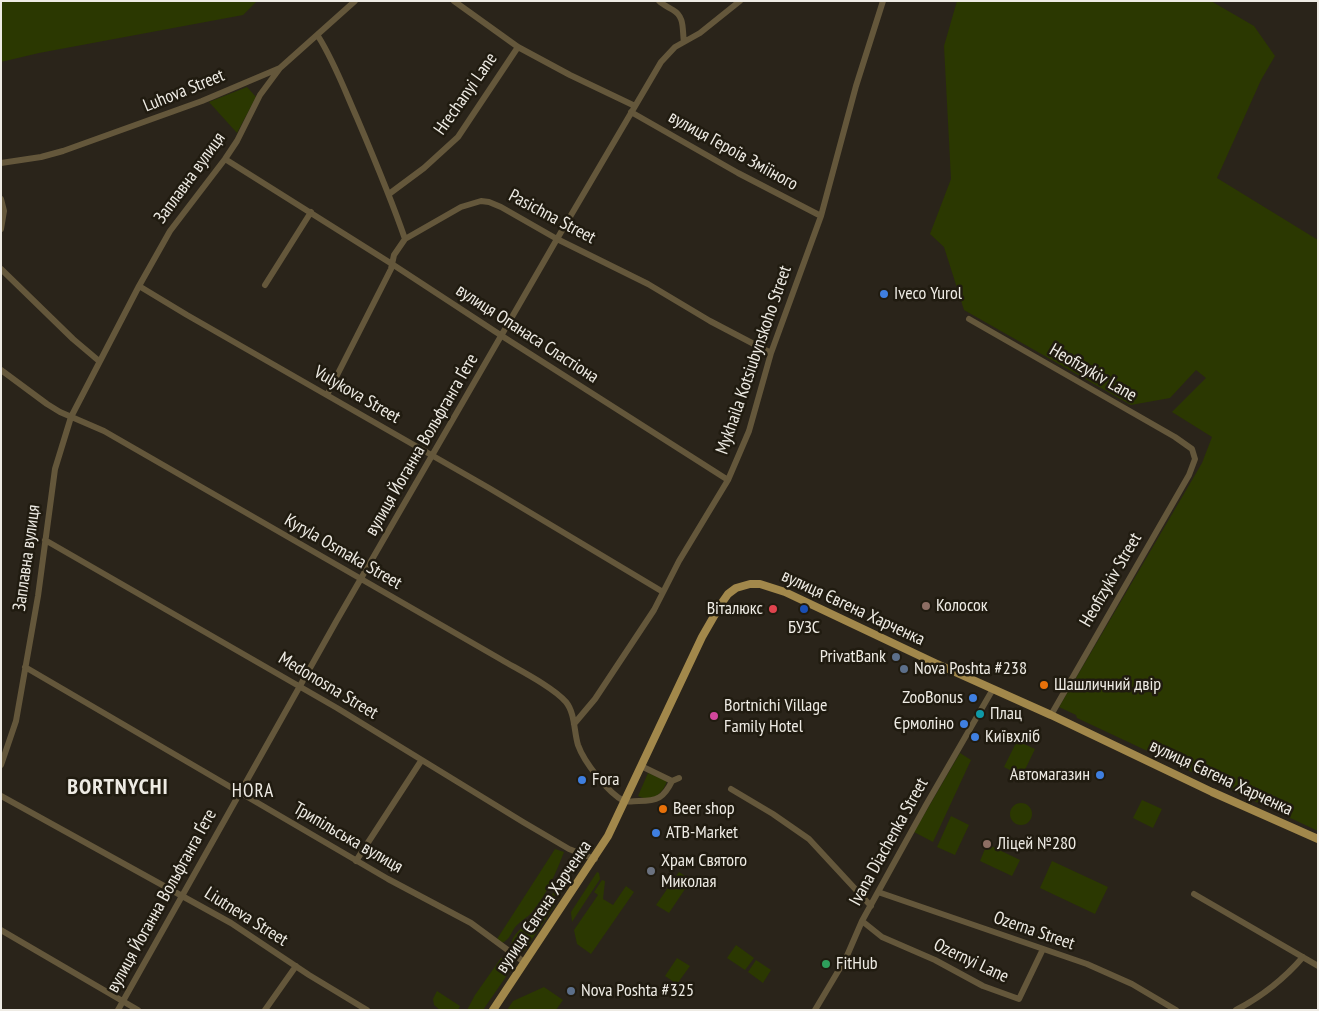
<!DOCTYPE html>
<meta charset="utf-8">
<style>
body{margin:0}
#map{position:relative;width:1319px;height:1011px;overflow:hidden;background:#2a241a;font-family:"PT Sans Narrow",sans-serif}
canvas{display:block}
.frame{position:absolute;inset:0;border:2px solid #eeebe4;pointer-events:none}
</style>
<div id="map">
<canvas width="1319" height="1011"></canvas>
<div class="frame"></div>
</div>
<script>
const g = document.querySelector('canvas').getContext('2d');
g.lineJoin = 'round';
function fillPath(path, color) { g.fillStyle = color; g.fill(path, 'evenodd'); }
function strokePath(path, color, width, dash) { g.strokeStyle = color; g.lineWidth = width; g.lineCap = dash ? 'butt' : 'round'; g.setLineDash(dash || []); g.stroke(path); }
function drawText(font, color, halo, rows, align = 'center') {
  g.font = font + ' "PT Sans Narrow",sans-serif'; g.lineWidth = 5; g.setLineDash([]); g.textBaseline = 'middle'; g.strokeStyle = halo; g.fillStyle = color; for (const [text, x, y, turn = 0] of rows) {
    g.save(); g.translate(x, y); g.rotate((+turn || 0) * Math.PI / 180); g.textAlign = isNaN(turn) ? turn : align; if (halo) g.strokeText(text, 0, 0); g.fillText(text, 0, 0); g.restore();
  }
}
fillPath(new Path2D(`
 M1,1H257L243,15L39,53L1,62Z
 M957,1H1211L1254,26L1275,56L1261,80L1217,178L1318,240V831L1077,718L1076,715L1059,707L1202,463L1212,437L1172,412L1206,378L1196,370L1170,398L1131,405L964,310L944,247L930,234L951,179L944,46Z
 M247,87L256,97L237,133L209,102Z
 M1017,741L1035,749L1022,776L1004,767Z
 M960,753L971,760L933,842L914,832Z
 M648,773L667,781C663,794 651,803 638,796Z
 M1142,800L1162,809L1153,828L1133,818Z
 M1010 814a11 11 0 1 1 22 0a11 11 0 1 1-22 0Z
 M951,816L969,825L955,855L937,847Z
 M987,844L1020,860L1012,876L980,861Z
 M555,849L564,852C556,873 547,894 532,912C528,917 522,920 517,925C511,931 511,939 502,943L497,939Z
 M1052,861L1108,887L1095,914L1040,888Z
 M597,872L599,873L600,879L572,922L571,912Z
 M679,872L691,880L669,913L656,905Z
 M602,880L605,881L603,899L613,905L626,886L634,892L591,954L577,944L574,930L598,895L594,892Z
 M556,889L555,905L525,950L520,954C497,942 528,924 538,914C545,907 550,897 556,889Z
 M736,945L754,958L745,970L727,958Z
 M507,956L511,959L512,968L483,1010H467L475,995L501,958Z
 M677,958L690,966L677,984L665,976Z
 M756,960L771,970L763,983L748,972Z
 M544,987L563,1000L556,1010H507L513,1001Z
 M437,991L460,1006L458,1010H440L434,1005L433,999Z`), '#2b3801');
strokePath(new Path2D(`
 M454,1L518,47L570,75L635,106
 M659,1C663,5 668,7 673,10C685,17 682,29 684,42
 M318,36C334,61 345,91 357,118C374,158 391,198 405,239
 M631,112L738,173L821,216
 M225,159L392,264L502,336L728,480
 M1,163L41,157L63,151L202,101L280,68L355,1
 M389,194L424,168L458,137L518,47
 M1,199L4,211L1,229
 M1,269L73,339L99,361
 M265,285L311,212
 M139,286L187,315L489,488L663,592
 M969,319L1175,437L1192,449L1195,459L1189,475L1051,715
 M1,370L47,404L60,412L104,431L502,660C519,670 553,687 566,702C575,713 574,732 578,745C584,762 608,793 624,801C628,802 634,801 639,801C657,801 664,798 672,781
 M327,395L391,269L394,255L405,239L461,207L481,201L489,202L501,207L557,239L648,284L710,321L771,353
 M45,540L337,708L523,822L569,849L595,859
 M25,667L388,879L471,923L524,962
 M574,724L595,699L654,610L679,561L728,480L749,431L771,353L821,216L856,86L883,1
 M1,765L16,721L38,596L55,469L71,417L139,286L170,231L225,159L237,141L260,95L280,68
 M641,766L672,781L679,778
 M731,789L773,814L809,839L871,906
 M1,796L231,923L309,975L367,1010
 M356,861L421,761
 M878,892L1087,964L1132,984L1176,1010
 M1194,894L1318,966
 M862,921L882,937L935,960L983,986L1019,999L1043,949
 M1,930L138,1010
 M118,1010L337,620L557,239L661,62L675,47L700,33L740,1
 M265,1010L296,966
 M815,1010L846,958L862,921L926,805L993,689
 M1236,1010C1263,996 1283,980 1303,957`), '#64573b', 6);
strokePath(new Path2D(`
 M493,1010L608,836L702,637L721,604L728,594L736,588L750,584H760L785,592L935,663L1051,715L1212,792L1318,839`), '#a2884b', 8);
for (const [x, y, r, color] of [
 [884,294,5,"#3f7fe0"],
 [926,606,5,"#8d6e63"],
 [773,609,5,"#e0444e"],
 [804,609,5,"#1a4fb4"],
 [896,657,5,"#5c6f8a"],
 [904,669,5,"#5c6f8a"],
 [1044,685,5,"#e8710a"],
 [973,698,5,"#3f7fe0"],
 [980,714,5,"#0f9aa8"],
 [714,716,5,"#d1479c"],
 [964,724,5,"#3f7fe0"],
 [975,737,5,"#3f7fe0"],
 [1100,775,5,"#3f7fe0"],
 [582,780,5,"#3f7fe0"],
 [663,809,5,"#e8710a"],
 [656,833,5,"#3f7fe0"],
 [987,844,5,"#8d6e63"],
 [651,871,5,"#6b7280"],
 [826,964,5,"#2e9e5b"],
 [571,991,5,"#5c6f8a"]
]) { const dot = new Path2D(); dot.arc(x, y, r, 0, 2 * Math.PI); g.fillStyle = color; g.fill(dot); strokePath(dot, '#201b10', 2); }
drawText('18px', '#eeebe4', '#201b10', [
 ["Luhova Street",184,91,-22],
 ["Hrechanyi Lane",466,94,-55],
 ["вулиця Героїв Зміїного",733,151,29],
 ["Заплавна вулиця",190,178,-54],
 ["Pasichna Street",552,217,28],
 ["вулиця Опанаса Сластіона",527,334,33],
 ["Mykhaila Kotsiubynskoho Street",754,360,-71],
 ["Heofizykiv Lane",1093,373,30],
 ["Vulykova Street",357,395,30],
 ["вулиця Йоганна Вольфганга Ґете",422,445,-60],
 ["Kyryla Osmaka Street",343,552,30],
 ["Заплавна вулиця",27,558,-82],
 ["Heofizykiv Street",1111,580,-60],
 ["вулиця Євгена Харченка",853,608,25],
 ["Medonosna Street",328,686,31],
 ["вулиця Євгена Харченка",1221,778,25],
 ["Трипільська вулиця",348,838,30],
 ["Ivana Diachenka Street",889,842,-61],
 ["вулиця Йоганна Вольфганга Ґете",162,901,-61],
 ["вулиця Євгена Харченка",544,907,-56],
 ["Liutneva Street",246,917,32],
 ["Ozerna Street",1034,931,19],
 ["Ozernyi Lane",971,961,25]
]);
drawText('18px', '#eeebe4', '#201b10', [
 ["Iveco Yurol",894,294],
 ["Колосок",936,606],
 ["Віталюкс",763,609,"right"],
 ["БУЗС",804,628,"center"],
 ["PrivatBank",886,657,"right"],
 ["Nova Poshta #238",914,669],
 ["Шашличний двір",1054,685],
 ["ZooBonus",963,698,"right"],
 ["Bortnichi Village",724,706],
 ["Family Hotel",724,727],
 ["Плац",990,714],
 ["Єрмоліно",954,724,"right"],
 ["Київхліб",985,737],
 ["Автомагазин",1090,775,"right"],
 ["Fora",592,780],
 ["Beer shop",673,809],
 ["ATB-Market",666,833],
 ["Ліцей №280",997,844],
 ["Храм Святого",661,861],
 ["Миколая",661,882],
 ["FitHub",836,964],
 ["Nova Poshta #325",581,991]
], 'left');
g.letterSpacing = '1px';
drawText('19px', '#eeebe4', '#201b10', [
 ["HORA",253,792]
]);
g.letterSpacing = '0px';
g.letterSpacing = '1px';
drawText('bold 22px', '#eeebe4', '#201b10', [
 ["BORTNYCHI",118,788]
]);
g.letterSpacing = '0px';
</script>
